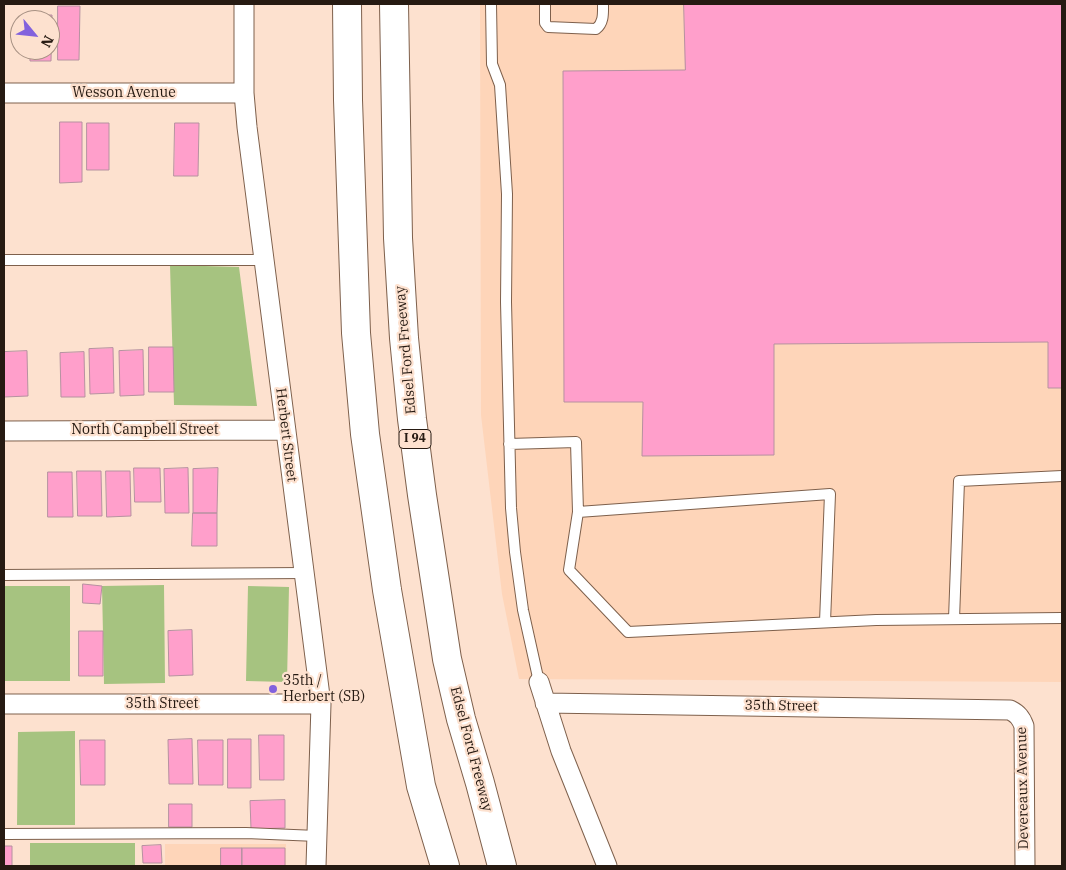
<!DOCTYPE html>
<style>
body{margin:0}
#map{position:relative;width:1066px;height:870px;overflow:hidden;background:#fde1cf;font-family:"IBM Plex Serif",serif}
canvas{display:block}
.frame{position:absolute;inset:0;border:5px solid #261a12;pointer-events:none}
.north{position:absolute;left:10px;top:10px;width:50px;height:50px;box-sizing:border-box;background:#fde1cf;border:1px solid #a79183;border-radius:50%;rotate:118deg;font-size:14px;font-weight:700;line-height:20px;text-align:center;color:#261a12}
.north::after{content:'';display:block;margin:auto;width:18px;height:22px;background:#8262dd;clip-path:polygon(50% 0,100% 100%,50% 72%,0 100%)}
</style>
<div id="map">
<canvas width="1066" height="870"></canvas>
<div class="frame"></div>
<div class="north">N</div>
</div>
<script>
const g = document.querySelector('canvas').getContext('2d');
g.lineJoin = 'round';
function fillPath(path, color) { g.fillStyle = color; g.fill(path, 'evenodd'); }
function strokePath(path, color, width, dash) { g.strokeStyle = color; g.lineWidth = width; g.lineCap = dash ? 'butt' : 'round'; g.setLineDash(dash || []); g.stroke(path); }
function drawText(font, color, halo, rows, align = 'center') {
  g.font = font + ' "IBM Plex Serif",serif'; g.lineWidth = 4.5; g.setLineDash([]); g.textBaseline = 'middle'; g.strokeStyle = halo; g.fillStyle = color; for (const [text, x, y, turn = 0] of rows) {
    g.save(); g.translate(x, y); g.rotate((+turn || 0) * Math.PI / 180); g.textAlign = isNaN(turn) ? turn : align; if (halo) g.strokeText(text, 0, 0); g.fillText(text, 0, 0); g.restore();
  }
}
fillPath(new Path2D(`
 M480,4H1062V682L519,679L502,594L481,415Z
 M165,844H286V866H165Z`), '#fed5b9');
fillPath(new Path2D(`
 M170,265L239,267L257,406L174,405Z
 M164,585L165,683L104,684L102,586Z
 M4,586H70V681H4Z
 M248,586L289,587L287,682L246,681Z
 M75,731V825H17L18,732Z
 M30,843H135V866H30Z`), '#a6c380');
const building = new Path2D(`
 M684,4H1062V388H1048V342L774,344V455L642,456L643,402H564L563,71L685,70Z
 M58,6H80L79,60H58Z
 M30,15H52L51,61H30V50H50V20H30Z
 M60,122H82V182L60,183Z
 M87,123H109V170H87Z
 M175,123H199L198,176H174Z
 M149,347H173L174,392H149Z
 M113,348L114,393L90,394L89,349Z
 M143,350L144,395L120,396L119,351Z
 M27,351L28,396L4,397V352Z
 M84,352L85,397H61L60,353Z
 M134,468H160L161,502H135Z
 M188,468L189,513H165L164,469Z
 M218,468L217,513H193V469Z
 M77,471H101L102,516H78Z
 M106,471H130L131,516L107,517Z
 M48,472H72L73,517H48Z
 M193,513H217V546H192Z
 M83,584L102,586L100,604L83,603Z
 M192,630L193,675L169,676L168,631Z
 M79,631H103V676H79Z
 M259,735H284V780H260Z
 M192,739L193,784H169L168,740Z
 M228,739H251V788H228Z
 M80,740H105V785H81Z
 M198,740H223V785H199Z
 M285,800V828L251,829L250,801Z
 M169,804H192V827H169Z
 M161,845L162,863H143L142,846Z
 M4,846H12V866H4Z
 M221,848H242V866H221Z
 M242,848H285V866H242Z`);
fillPath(building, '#ff9fcb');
strokePath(building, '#b691a0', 1);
const lane = new Path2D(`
 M491,4L492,64L500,85L507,194L506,302L511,508L515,552L523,610L539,682
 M545,4V23L548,27L596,29C604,23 603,13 603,4
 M4,260H264
 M509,444L576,442L578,512
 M4,575L304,573
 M954,619L959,481L1062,476
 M825,622L830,494L578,512L569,570L628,632L876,620L1062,618
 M4,834L246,833L317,836`);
const street = new Path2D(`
 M244,4V93L247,127L321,704L316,866
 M4,93H244
 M4,431L286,430
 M539,682L561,751L607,866
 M545,703L1010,710C1018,714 1021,718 1024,726L1025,866
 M4,704H321`);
const highway = new Path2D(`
 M347,4L348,100L356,333L365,434L387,590L421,786L445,866
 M394,4L398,238L404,338L412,419L422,495L447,659L461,719L480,783L502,866`);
strokePath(lane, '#7e604c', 12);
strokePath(street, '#7e604c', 21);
strokePath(highway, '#7e604c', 30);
strokePath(lane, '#fff', 10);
strokePath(street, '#fff', 19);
strokePath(highway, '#fff', 28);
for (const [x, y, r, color] of [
 [273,689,5,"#8262dd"]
]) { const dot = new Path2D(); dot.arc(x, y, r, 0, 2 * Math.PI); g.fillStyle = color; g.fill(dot); strokePath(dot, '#fde1cf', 2); }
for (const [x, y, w] of [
 [415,439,32]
]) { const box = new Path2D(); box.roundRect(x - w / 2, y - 9.5, w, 19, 4); g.fillStyle = '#fde1cf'; g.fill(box); strokePath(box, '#261a12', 1); }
drawText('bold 12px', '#261a12', null, [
 ["I 94",415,439]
]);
drawText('14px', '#261a12', '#fde1cf', [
 ["Wesson Avenue",124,93],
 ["Edsel Ford Freeway",406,350,-95],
 ["North Campbell Street",145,430],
 ["Herbert Street",286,435,83],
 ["35th Street",162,704],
 ["35th Street",781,706,1],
 ["Edsel Ford Freeway",471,749,75],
 ["Devereaux Avenue",1023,788,-91]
]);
drawText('14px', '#261a12', '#fde1cf', [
 ["35th /",283,681],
 ["Herbert (SB)",283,697]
], 'left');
</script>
